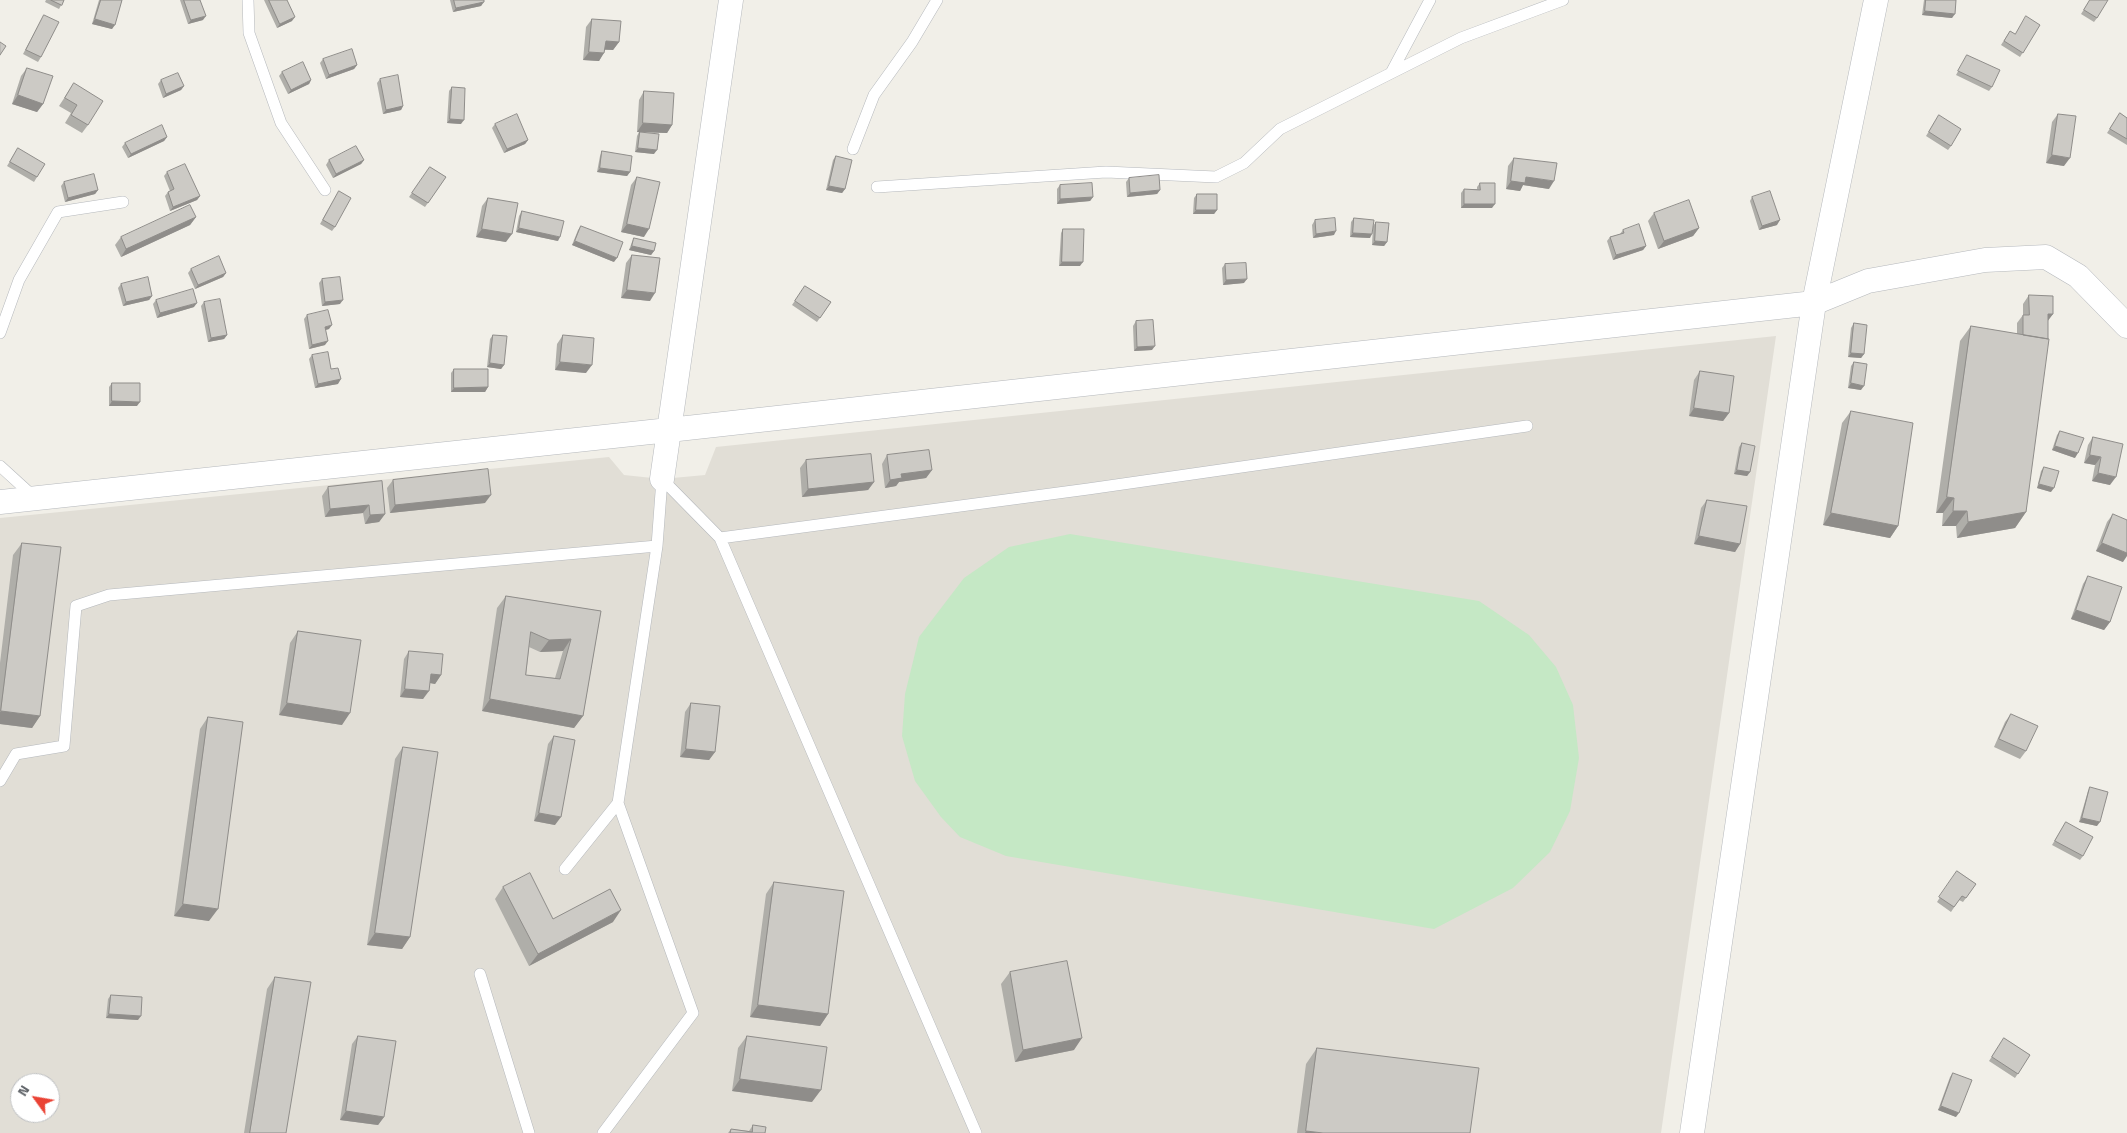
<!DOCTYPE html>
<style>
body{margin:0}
#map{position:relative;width:2127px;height:1133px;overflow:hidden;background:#f1efe8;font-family:"Titillium Web",sans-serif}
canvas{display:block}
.north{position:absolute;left:10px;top:1073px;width:50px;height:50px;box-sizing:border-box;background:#fff;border:1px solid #bfc1c3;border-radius:50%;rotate:302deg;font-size:14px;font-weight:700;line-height:20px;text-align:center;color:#5f6368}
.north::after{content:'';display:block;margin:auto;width:18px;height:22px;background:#ea4335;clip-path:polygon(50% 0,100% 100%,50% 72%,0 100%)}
</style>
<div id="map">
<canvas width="2127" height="1133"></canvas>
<div class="north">N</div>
</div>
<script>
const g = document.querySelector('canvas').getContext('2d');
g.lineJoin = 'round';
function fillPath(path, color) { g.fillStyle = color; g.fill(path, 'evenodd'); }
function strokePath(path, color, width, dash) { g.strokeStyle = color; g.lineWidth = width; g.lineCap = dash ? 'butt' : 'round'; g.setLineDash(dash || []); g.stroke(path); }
fillPath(new Path2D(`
 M1776,336L1661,1133H0V518L609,457L624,475L662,479L705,475L716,447ZM20,1083H50V1113H20Z`), '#e1ded6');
fillPath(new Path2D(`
 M1070,534L1479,601L1529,635L1556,667L1573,705L1579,758L1570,811L1550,852L1513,888L1434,929L1006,856L960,837L941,817L915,781L902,736L905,694L919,637L964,578L1009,547Z`), '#c5e8c5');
const service = new Path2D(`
 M248,0L249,33L281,123L325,190
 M1391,73L1430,0
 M853,149L874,95L912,42L937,0
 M877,187L1106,172L1216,177L1244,163L1280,129L1461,38L1563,0
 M0,333L19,280L58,212L123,202
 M0,466L34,497
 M662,479L720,538L976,1133
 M720,538L1088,489L1527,426
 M0,781L16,754L64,746L76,606L109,595L657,546
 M565,869L618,803L657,546L662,479
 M480,974L529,1133
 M603,1133L693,1013L618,803`);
const minor = new Path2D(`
 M662,479L731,0
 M0,502L669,430L1814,303L1868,281L1985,260L2046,257L2078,276L2127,326
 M1692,1133L1814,303L1876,0`);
strokePath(service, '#b5b8bc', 12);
strokePath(minor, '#b5b8bc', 25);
strokePath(service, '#fff', 11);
strokePath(minor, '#fff', 24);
fillPath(new Path2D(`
 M46,0H64L59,9L45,2Z
 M99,0H122L112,29L92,24Z
 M180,0H200L203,20L188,24Z
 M264,0H287L292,21L277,28Z
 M450,0H484L481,6L453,12Z
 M1924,0H1956L1952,18L1922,15Z
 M2090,0L2097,18L2094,22L2081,14Z
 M44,15L41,57L38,62L23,54Z
 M592,19L619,42L613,50H605L599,61L583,60L586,27Z
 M2040,25L2020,57L2001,45L2010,31L2015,34Z
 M1967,55L1992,87L1989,91L1956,75Z
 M323,59L357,65L354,69L326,79L320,63Z
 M27,68L43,104L37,112L12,104L21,76Z
 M282,72L311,80L309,84L288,94L279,76Z
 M380,79L403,106L401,110L383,114L377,83Z
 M161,80L184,86L181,90L163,98L158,84Z
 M74,83L88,125L82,133L65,123L71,113L59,106Z
 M452,87L461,124L447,123L449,91Z
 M644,91L672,125L667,133L641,132L654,154L635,152L637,136L639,132H637L639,100Z
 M2120,113L2127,118V145L2107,133Z
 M2058,114L2064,166L2046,163L2052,122Z
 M1939,115L1951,146L1948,150L1926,136Z
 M495,124L528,140L525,144L504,153L492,128Z
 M167,137L164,141L128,158L122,147L125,143Z
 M18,148L37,177L34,182L7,166Z
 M602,151L630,172L627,176L597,172L600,156Z
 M836,156L845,189L842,193L826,190L833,160Z
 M1514,158L1549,189L1523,185L1520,191L1506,189L1508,166Z
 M329,160H364L361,164L333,178L326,165Z
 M430,167L446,177L425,207L409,197Z
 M167,172L200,196L197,200L170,211L165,196L168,192L170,191L164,176Z
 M637,177L644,237L621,232L631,185Z
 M1129,178L1160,190L1157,194L1127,197L1126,182Z
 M64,182L98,190L95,194L65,202L61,186Z
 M1480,183L1492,208H1461V193L1464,189H1477V187Z
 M1060,185L1093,197L1090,201L1057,204V189Z
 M339,191L335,227L332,231L320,224Z
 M1197,194L1217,210L1214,214H1193L1194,198Z
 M1752,197L1777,225L1759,230L1750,201Z
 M488,198L506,242L476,237L482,206Z
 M522,211L558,241L516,232L519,216Z
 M1654,213L1699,228L1693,236L1658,249L1648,221Z
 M196,217L190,225L121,257L115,245L121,237Z
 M1354,218L1370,238L1350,237L1351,222Z
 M1315,220L1334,235L1313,238L1312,225Z
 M1376,222L1387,242L1384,246L1372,245L1373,226Z
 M581,226L614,262L572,245L578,230Z
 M1063,229L1080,266H1059L1061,233Z
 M1623,230L1646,246L1643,250L1613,260L1607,241L1610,237L1620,234Z
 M634,238L654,251L651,255L629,250L632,242Z
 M632,255L650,301L621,298L626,263Z
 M1225,264L1244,283L1223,285L1222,268Z
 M191,269L226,273L223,277L195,289L188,273Z
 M322,279L340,304L322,306L319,283Z
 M121,284L152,296L149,300L123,306L118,288Z
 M805,286L831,302L817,322L792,305Z
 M2029,295L2053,314L2048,320L2026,512L2015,528L1957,538L1956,526H1942L1943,513H1936L1960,341L1971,326L2017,334V323L2023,315V304Z
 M156,300L194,307L157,318L153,304Z
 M204,302L227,335L224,339L208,342L201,306Z
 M307,315L329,329L325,330V345L309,349L304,319Z
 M1136,321L1152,350L1134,351L1133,326Z
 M1854,323L1864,354L1861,358L1848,357L1851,328Z
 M493,335L504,365L501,369L487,367L490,339Z
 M563,335L586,373L555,370L557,344Z
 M312,355L331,369L338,384L315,388L309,359Z
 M1854,362L1861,390L1848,388L1851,366Z
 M454,369L488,387L485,392H451V373Z
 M1700,371L1729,413L1723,421L1689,416L1694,380Z
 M112,383L137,406H109V387Z
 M1851,411L1898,526L1890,538L1823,525L1842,423Z
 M2060,431L2075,458L2052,450L2057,435Z
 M2093,437L2110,485L2092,481L2095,465L2084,463L2088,445Z
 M1742,443L1750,472L1747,476L1734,474L1739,447Z
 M887,455L932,470L926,478L899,482L896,486L885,488L882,464Z
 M806,460L874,482L868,490L802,497L800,468Z
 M2044,467L2051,492L2037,488L2041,471Z
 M393,480L485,503L390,513L387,488Z
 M382,481L385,514L379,522L365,524L363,513L325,517L322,496L328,487Z
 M1707,500L1740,544L1735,552L1694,544L1701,508Z
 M2113,514L2123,562L2096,551L2107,522Z
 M22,543L40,716L32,728L0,724V663L13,555Z
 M2088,576L2110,622L2104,630L2071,619L2083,584Z
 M506,596L601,611L583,716L574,728L482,711L497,608ZM529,647L540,652L563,651L555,678L526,675Z
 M298,631L342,725L279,715L290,643Z
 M409,651L441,675L435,684L430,683L423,699L400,697L404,659Z
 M691,703L715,752L709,760L680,757L685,712Z
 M2011,714L2026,751L2020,759L1994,747L2005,722Z
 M208,717L209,921L174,916L200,729Z
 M554,736L555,825L534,821L548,744Z
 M403,747L410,937L402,949L367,945L395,759Z
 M2090,787L2097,826L2079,822L2088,791Z
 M2066,822L2083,856L2080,860L2052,845Z
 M1957,871L1976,884L1963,902L1959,900L1951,912L1937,902Z
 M774,882L828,1014L820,1026L750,1017L766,894Z
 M503,887L553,919L613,922L529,966L495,899Z
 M1010,972L1074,1050L1015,1062L1001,984Z
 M275,977L286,1133H244L267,989Z
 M111,995L138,1020L106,1018L108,999Z
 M358,1036L384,1117L378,1125L340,1120L352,1044Z
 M747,1036L812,1102L732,1091L738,1048Z
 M2004,1038L2030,1055L2015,1078L1989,1061Z
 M1317,1048L1470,1133H1297L1306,1064Z
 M1953,1073L1956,1117L1938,1110L1950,1077Z
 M753,1125L765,1133H728L731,1129L749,1131Z`), '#afaea9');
fillPath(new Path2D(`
 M484,2L481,6L453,12L456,8Z
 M1925,11L1955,14L1952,18L1922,15Z
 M206,16L203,20L188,24L191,20Z
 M295,17L292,21L277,28L280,24Z
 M95,19L115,25L112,29L92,24Z
 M606,41L619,42L613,50L600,49Z
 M589,52L604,53L599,61L583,60Z
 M357,65L354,69L326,79L329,75Z
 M311,80L309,84L288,94L291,90Z
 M184,86L181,90L163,98L166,94Z
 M18,95L43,104L37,112L12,104Z
 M403,106L401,110L383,114L386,110Z
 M450,119L464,120L461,124L447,123Z
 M643,123L672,125L667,133L637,132Z
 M167,137L164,141L128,158L131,154Z
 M528,140L525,144L504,153L507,149Z
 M638,148L657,150L654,154L635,152Z
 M2052,155L2070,158L2064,166L2046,163Z
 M364,160L361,164L333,178L336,174Z
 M600,168L630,172L627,176L597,172Z
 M1526,177L1554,181L1549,189L1523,185L1520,191L1506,189L1511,181Z
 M829,186L845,189L842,193L826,190Z
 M98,190L95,194L65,202L68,198Z
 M1160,190L1157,194L1127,197L1130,193Z
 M200,196L197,200L170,211L173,207Z
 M1093,197L1090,201L1057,204L1060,199Z
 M1464,204H1495L1492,208H1461Z
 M1196,210H1217L1214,214H1193Z
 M196,217L190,225L121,257L126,249Z
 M1780,220L1777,225L1759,230L1762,226Z
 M627,224L649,229L644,237L621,232Z
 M519,228L560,237L558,241L516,232Z
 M1699,228L1693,236L1658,249L1664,241Z
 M482,229L512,234L506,242L476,237Z
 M1336,231L1334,235L1313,238L1316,234Z
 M1353,233L1372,234L1370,238L1350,237Z
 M575,241L617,258L614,262L572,245Z
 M1375,241L1387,242L1384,246L1372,245Z
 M632,246L654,251L651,255L629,250Z
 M1646,246L1643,250L1613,260L1616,255Z
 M1062,262H1083L1080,266H1059Z
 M226,273L223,277L195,289L198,285Z
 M1247,279L1244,283L1223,285L1226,280Z
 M627,290L655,293L650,301L621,298Z
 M152,296L149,300L123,306L126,302Z
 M343,300L340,304L322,306L325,302Z
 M197,303L194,307L157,318L160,313Z
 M2048,314H2053L2047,322Z
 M332,325L329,329L322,331L325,327Z
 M227,335L224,339L208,342L211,338Z
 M328,341L325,345L309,349L312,345Z
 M1155,346L1152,350L1134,351L1137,347Z
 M1851,353L1864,354L1861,358L1848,357Z
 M560,362L592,365L586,373L555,370Z
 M490,363L504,365L501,369L487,367Z
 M341,379L338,384L315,388L318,384Z
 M1851,383L1864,386L1861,390L1848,388Z
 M488,387L485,392H451L454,388Z
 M112,401L140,402L137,406H109Z
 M1694,408L1729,413L1723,421L1689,416Z
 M2055,446L2078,453L2075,458L2052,450Z
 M2090,455L2101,457L2095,465L2084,463Z
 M932,470L926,478L899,482L896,486L885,488L890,480L901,474Z
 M1737,470L1750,472L1747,476L1734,474Z
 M2098,473L2116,477L2110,485L2092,481Z
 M874,482L868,490L802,497L808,489Z
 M2039,484L2054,488L2051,492L2037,488Z
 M491,495L485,503L390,513L395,505Z
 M1947,497L1954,498L1943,513H1936Z
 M369,505L363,513L325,517L330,509Z
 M1953,511H1967L1956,526H1942Z
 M2026,512L2015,528L1957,538L1968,522Z
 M1831,513L1898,526L1890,538L1823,525Z
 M385,514L379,522L365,524L370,515Z
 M1699,536L1740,544L1735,552L1694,544Z
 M2102,543L2127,553V556L2123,562L2096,551Z
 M2076,610L2110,622L2104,630L2071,619Z
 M571,639L563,651L540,652L549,640Z
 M431,674L441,675L435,684L425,682Z
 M405,689L429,691L423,699L400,697Z
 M490,699L583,716L574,728L482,711Z
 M287,703L350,713L342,725L279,715Z
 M1,711L40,716L32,728L0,724V712Z
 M686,749L715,752L709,760L680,757Z
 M539,813L561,817L555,825L534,821Z
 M2082,818L2100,822L2097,826L2079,822Z
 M183,904L218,909L209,921L174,916Z
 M621,910L613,922L529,966L538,954Z
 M375,933L410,937L402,949L367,945Z
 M758,1005L828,1014L820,1026L750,1017Z
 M109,1014L141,1016L138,1020L106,1018Z
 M1082,1038L1074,1050L1015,1062L1023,1050Z
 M740,1079L821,1090L812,1102L732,1091Z
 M1941,1106L1959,1113L1956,1117L1938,1110Z
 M346,1111L384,1117L378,1125L340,1120Z
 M1306,1131L1323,1133H1305Z`), '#8f8d8a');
const building = new Path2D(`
 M51,0H64L62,5Z
 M101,0H122L115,25L95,19Z
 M184,0H200L206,16L191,20Z
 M269,0H287L295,17L280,24Z
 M454,0H484V2L456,8Z
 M1926,0H1956L1955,14L1925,11Z
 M2090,0H2108L2097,18L2084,10Z
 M44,15L59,22L41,57L26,50Z
 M2026,16L2040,25L2023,53L2004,41L2010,31L2015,34Z
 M592,19L621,21L619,42L606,41L604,53L589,52Z
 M0,42L6,46L0,55Z
 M352,49L357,65L329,75L323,59Z
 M1967,55L2000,70L1992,87L1958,71Z
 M303,62L311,80L291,90L282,72Z
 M27,68L53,76L43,104L18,95Z
 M178,73L184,86L166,94L161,80Z
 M398,75L403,106L386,110L380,79Z
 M74,83L103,101L88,125L71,115L77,105L65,98Z
 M452,87L465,88L464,120L450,119Z
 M644,91L674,93L672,125L643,123Z
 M2120,113L2127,118V139L2110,129Z
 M517,114L528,140L507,149L495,124Z
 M2058,114L2076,116L2070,158L2052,155Z
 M1939,115L1961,129L1951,146L1929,132Z
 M162,125L167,137L131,154L125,143Z
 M640,132L659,134L657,150L638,148Z
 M356,146L364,160L336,174L329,160Z
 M18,148L45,164L37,177L10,162Z
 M602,151L632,156L630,172L600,168Z
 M836,156L852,160L845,189L829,186Z
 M1514,158L1557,163L1554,181L1526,177L1525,183L1511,181Z
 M185,164L200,196L173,207L168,192L174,189L167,172Z
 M430,167L446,177L428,203L412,193Z
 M94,174L98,190L68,198L64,182Z
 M1159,175L1160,190L1130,193L1129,178Z
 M637,177L660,182L649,229L627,224Z
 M1092,183L1093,197L1060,199V185Z
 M1480,183H1495V204H1464V189L1480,190Z
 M339,191L351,198L335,227L323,220Z
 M1770,191L1780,220L1762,226L1752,197Z
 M1197,194H1217V210H1196Z
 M488,198L518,203L512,234L482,229Z
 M1689,200L1699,228L1664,241L1654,213Z
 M190,205L196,217L126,249L121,237Z
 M522,211L564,221L560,237L519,228Z
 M1335,218L1336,231L1316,234L1315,220Z
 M1354,218L1374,220L1372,234L1353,233Z
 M1376,222L1389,223L1387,242L1375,241Z
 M1639,224L1646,246L1616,255L1610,237L1624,233L1623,230Z
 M581,226L623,242L617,258L575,241Z
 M1063,229H1084L1083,262H1062Z
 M634,238L656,243L654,251L632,246Z
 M632,255L660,258L655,293L627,290Z
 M219,256L226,273L198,285L191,269Z
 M1246,263L1247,279L1226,280L1225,264Z
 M148,277L152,296L126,302L121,284Z
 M340,277L343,300L325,302L322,279Z
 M805,286L831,302L820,318L795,301Z
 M193,289L197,303L160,313L156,300Z
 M2029,295L2053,296V314H2048V339L2023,335V315H2029Z
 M220,299L227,335L211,338L204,302Z
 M328,310L332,325L325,327L328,341L312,345L307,315Z
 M1153,320L1155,346L1137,347L1136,321Z
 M1854,323L1867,325L1864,354L1851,353Z
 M1971,326L2049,339L2026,512L1968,522L1967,511H1953L1954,498L1947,497Z
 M493,335L507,336L504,365L490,363Z
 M563,335L594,338L592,365L560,362Z
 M328,352L331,369L338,368L341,379L318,384L312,355Z
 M1854,362L1867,364L1864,386L1851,383Z
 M454,369H488V387L454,388Z
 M1700,371L1734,376L1729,413L1694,408Z
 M112,383H140V402L112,401Z
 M1851,411L1913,423L1898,526L1831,513Z
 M2060,431L2084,438L2078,453L2055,446Z
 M2093,437L2123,444L2116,477L2098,473L2101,457L2090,455Z
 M1742,443L1755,446L1750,472L1737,470Z
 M929,450L932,470L901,474L902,478L890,480L887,455Z
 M871,454L874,482L808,489L806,460Z
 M2044,467L2059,471L2054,488L2039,484Z
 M488,469L491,495L395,505L393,480Z
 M382,481L385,514L370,515L369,505L330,509L328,487Z
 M1707,500L1747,506L1740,544L1699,536Z
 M2113,514L2127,520V553L2102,543Z
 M22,543L61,547L40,716L1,711Z
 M2088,576L2122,587L2110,622L2076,610Z
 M506,596L601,611L583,716L490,699ZM531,632L549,640L571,639L560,679L526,675Z
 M298,631L361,640L350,713L287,703Z
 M409,651L443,654L441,675L431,674L429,691L405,689Z
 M691,703L720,706L715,752L686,749Z
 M2011,714L2038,726L2026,751L1999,739Z
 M208,717L243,722L218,909L183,904Z
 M554,736L575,740L561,817L539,813Z
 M403,747L438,752L410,937L375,933Z
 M2090,787L2108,792L2100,822L2082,818Z
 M2066,822L2093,837L2083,856L2055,841Z
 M1957,871L1976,884L1966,898L1962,896L1954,907L1939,897Z
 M530,873L553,919L610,889L621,910L538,954L503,887Z
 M774,882L844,891L828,1014L758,1005Z
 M1067,961L1082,1038L1023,1050L1010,972Z
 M275,977L311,982L286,1133H250Z
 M111,995L142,997L141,1016L109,1014Z
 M358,1036L396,1041L384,1117L346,1111Z
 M747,1036L827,1047L821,1090L740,1079Z
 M2004,1038L2030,1055L2018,1074L1992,1057Z
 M1317,1048L1479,1068L1470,1133H1323L1306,1131Z
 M1953,1073L1972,1080L1959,1113L1941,1106Z
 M753,1125L766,1127L765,1133H730L731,1129L752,1132Z`);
fillPath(building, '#cccac5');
strokePath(building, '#8f8d8a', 1);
</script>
